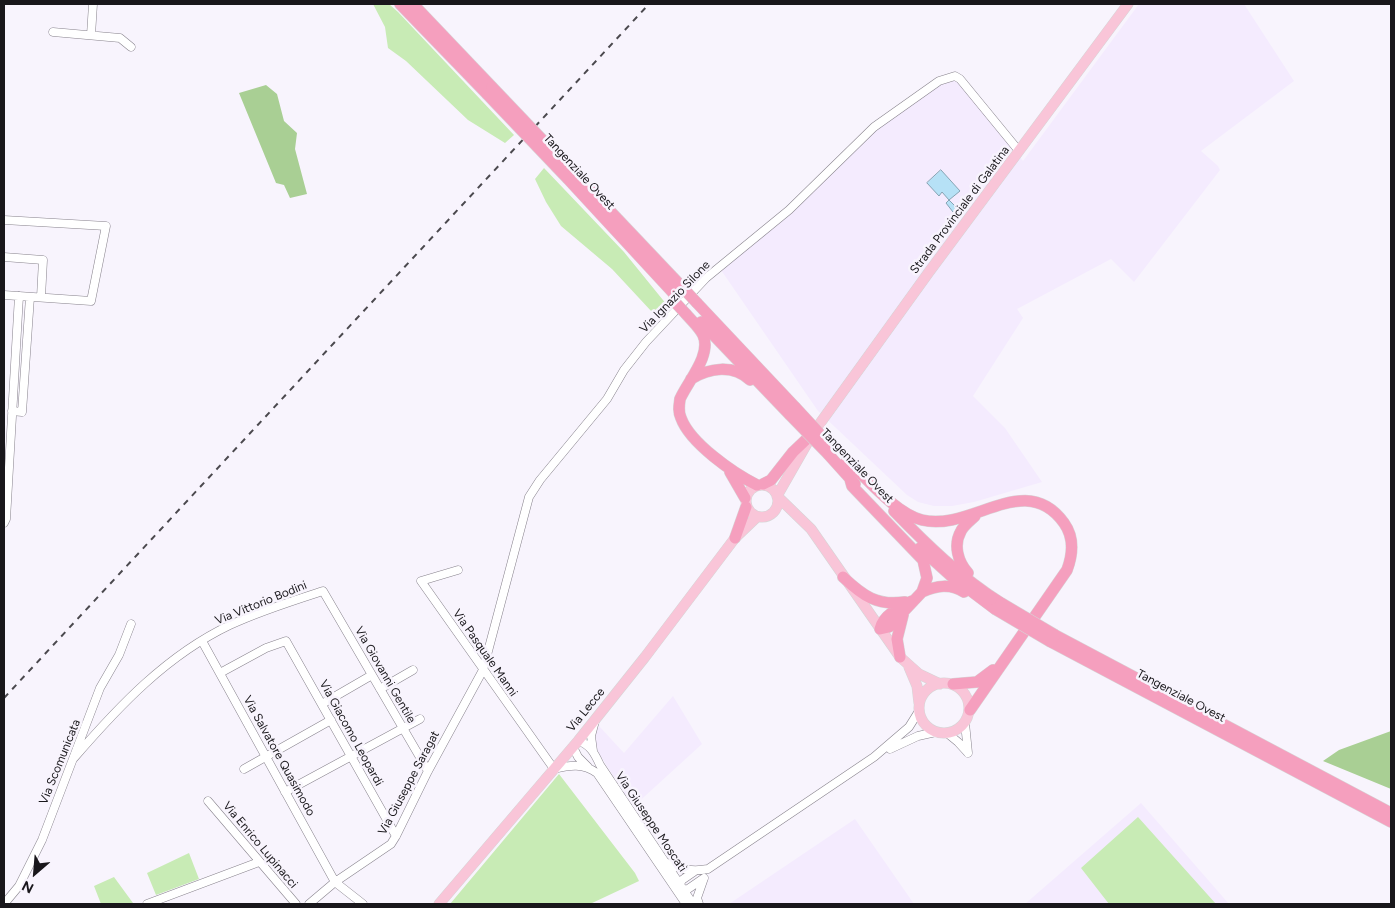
<!DOCTYPE html>
<style>
body{margin:0}
#map{position:relative;width:1395px;height:908px;overflow:hidden;background:#f8f4fd;font-family:Figtree,sans-serif}
canvas{display:block}
.frame{position:absolute;inset:0;border:5px solid #19171b;pointer-events:none}
.north{position:absolute;left:10px;top:848px;width:50px;height:50px;-webkit-text-stroke:4px #f8f4fd;paint-order:stroke;rotate:207deg;font-size:14px;font-weight:700;line-height:20px;text-align:center;color:#19171b}
.north::after{content:'';display:block;margin:auto;width:18px;height:22px;background:#19171b;clip-path:polygon(50% 0,100% 100%,50% 72%,0 100%)}
</style>
<div id="map">
<canvas width="1395" height="908"></canvas>
<div class="frame"></div>
<div class="north">N</div>
</div>
<script>
const g = document.querySelector('canvas').getContext('2d');
g.lineJoin = 'round';
function fillPath(path, color) { g.fillStyle = color; g.fill(path, 'evenodd'); }
function strokePath(path, color, width, dash) { g.strokeStyle = color; g.lineWidth = width; g.lineCap = dash ? 'butt' : 'round'; g.setLineDash(dash || []); g.stroke(path); }
function drawText(font, color, halo, rows, align = 'center') {
  g.font = font + ' Figtree,sans-serif'; g.lineWidth = 5; g.setLineDash([]); g.textBaseline = 'middle'; g.strokeStyle = halo; g.fillStyle = color; for (const [text, x, y, turn = 0] of rows) {
    g.save(); g.translate(x, y); g.rotate((+turn || 0) * Math.PI / 180); g.textAlign = isNaN(turn) ? turn : align; if (halo) g.strokeText(text, 0, 0); g.fillText(text, 0, 0); g.restore();
  }
}
fillPath(new Path2D(`
 M1139,4H1244L1294,81L1201,151L1218,166L1220,170L1134,282L1111,259L1017,309L1023,318L973,396L1005,428L1042,482L974,502L952,506H934L918,502L907,495L818,411L721,270L790,215L881,126L936,85L955,79L963,85L1023,161Z
 M673,696L702,744L633,807L600,755L596,746V732L599,726L624,753Z
 M1141,803L1229,904H1025Z
 M855,819L914,904H729Z`), '#f4ebfe');
fillPath(new Path2D(`
 M373,4H389L398,12L514,135L505,143L468,120L406,61L388,48L385,27Z
 M544,168L624,252L667,305L652,312L612,269L561,226L546,202L535,179Z
 M559,774L635,873L639,881L590,904H450Z
 M1138,817L1216,904H1109L1081,868Z
 M189,853L199,879L156,895L147,873Z
 M114,877L133,903L101,904L94,886Z`), '#c8ebb5');
fillPath(new Path2D(`
 M266,85L277,94L284,121L297,133L295,149L307,194L290,198L284,185L276,183L239,93Z
 M1391,731V789L1323,761L1339,750Z`), '#a9cf94');
const water = new Path2D(`
 M941,170L960,191L949,200L957,208L953,212L946,203L949,200L942,192L939,196L927,183Z`);
fillPath(water, '#b6e1f6');
strokePath(water, '#87a4b4', 1);
const minor = new Path2D(`
 M53,32L120,38L131,47
 M91,35L93,4
 M4,220L106,226L91,301L4,295
 M4,257L43,260L41,297
 M12,411L22,412L30,297
 M4,523L6,519L19,296
 M458,570L421,581L554,769C570,765 583,763 597,773L686,904
 M202,641L335,882L363,904
 M220,673L266,648L286,641L396,836
 M380,689L413,670
 M322,704L372,675
 M965,723L968,753
 M947,733L958,742L968,753
 M578,741C590,744 595,754 600,765L693,904
 M573,747L578,757L588,767
 M890,749L918,736L936,732
 M593,751L591,736L595,721
 M74,758C119,706 167,655 230,625C260,611 292,601 323,591L428,771
 M244,769L331,720
 M285,792L420,719
 M208,801L296,904
 M665,862C679,870 692,872 708,869L874,757L909,727L919,711
 M695,871L682,880L677,890L688,889L704,878
 M4,904L19,886L42,840L100,688L119,655L131,624
 M147,904L259,862
 M309,904L335,882L391,844L396,836L428,771L483,670L529,497L540,480L607,399L624,370L646,342L706,278L789,210L874,127L939,81L955,76L960,79L1019,151
 M699,904L697,898L704,878`);
const major = new Path2D(`
 M746 501a16 16 0 1 1 32 0a16 16 0 1 1-32 0Z
 M909,667L917,686L919,703
 M919 708a25 25 0 1 1 50 0a25 25 0 1 1-50 0Z
 M940,684L919,674L900,657L811,529L777,496L813,433L929,272L1128,4
 M439,904L578,741L645,657L735,538L757,517`);
const highway = new Path2D(`
 M400,4L487,94
 M413,4L492,87
 M573,172L683,288
 M568,179L676,296
 M697,303L795,407
 M686,314C692,321 699,327 703,335C712,355 688,381 680,399C679,406 678,412 681,418C690,443 733,473 757,485
 M701,322L790,415
 M691,379C709,368 733,364 750,380
 M828,454L855,484
 M846,462L851,464C869,481 897,514 922,520C972,532 1025,469 1064,523C1074,537 1073,554 1067,570L970,710
 M730,472L745,498
 M850,479L852,486L923,560L927,578L922,592L889,627L880,629C883,615 900,607 912,601
 M763,484L771,480L793,452L813,433
 M894,511C926,544 961,578 1001,603
 M735,538L746,507
 M920,548L950,575L995,609
 M968,573C958,562 953,545 961,531C964,525 971,520 975,516
 M843,577C863,596 877,606 905,602
 M922,592C936,586 950,583 964,592
 M1055,635L1391,813
 M1051,642L1391,822
 M900,657L897,639L903,615
 M953,684L977,682L993,670`);
strokePath(minor, '#87828c', 9);
strokePath(major, '#d6d5d6', 11);
strokePath(highway, '#d6d5d6', 12);
strokePath(minor, '#fff', 8);
strokePath(major, '#f9c5d8', 10);
strokePath(highway, '#f59fbe', 11);
strokePath(new Path2D(`
 M4,698L649,4`), '#4b494e', 2, [6, 6]);
const highwayBridge = new Path2D(`
 M492,87L573,172
 M487,94L568,179
 M683,288L697,303
 M673,300L686,314
 M795,407L833,448
 M790,415L828,454
 M1001,603L1055,635
 M995,609L1051,642`);
strokePath(highwayBridge, '#d6d5d6', 12, []);
strokePath(highwayBridge, '#f59fbe', 11);
drawText('12px', '#19171b', '#f8f4fd', [
 ["Tangenziale Ovest",579,172,47],
 ["Strada Provinciale di Galatina",960,210,-53],
 ["Via Ignazio Silone",675,297,-46],
 ["Tangenziale Ovest",857,466,46],
 ["Via Vittorio Bodini",261,603,-22],
 ["Via Pasquale Manni",485,653,55],
 ["Via Giovanni Gentile",385,675,60],
 ["Tangenziale Ovest",1181,696,28],
 ["Via Lecce",586,710,-51],
 ["Via Giacomo Leopardi",351,733,61],
 ["Via Salvatore Quasimodo",279,756,61],
 ["Via Scomunicata",60,762,-68],
 ["Via Giuseppe Saragat",409,783,-62],
 ["Via Giuseppe Moscati",651,822,56],
 ["Via Enrico Lupinacci",260,845,50]
]);
</script>
